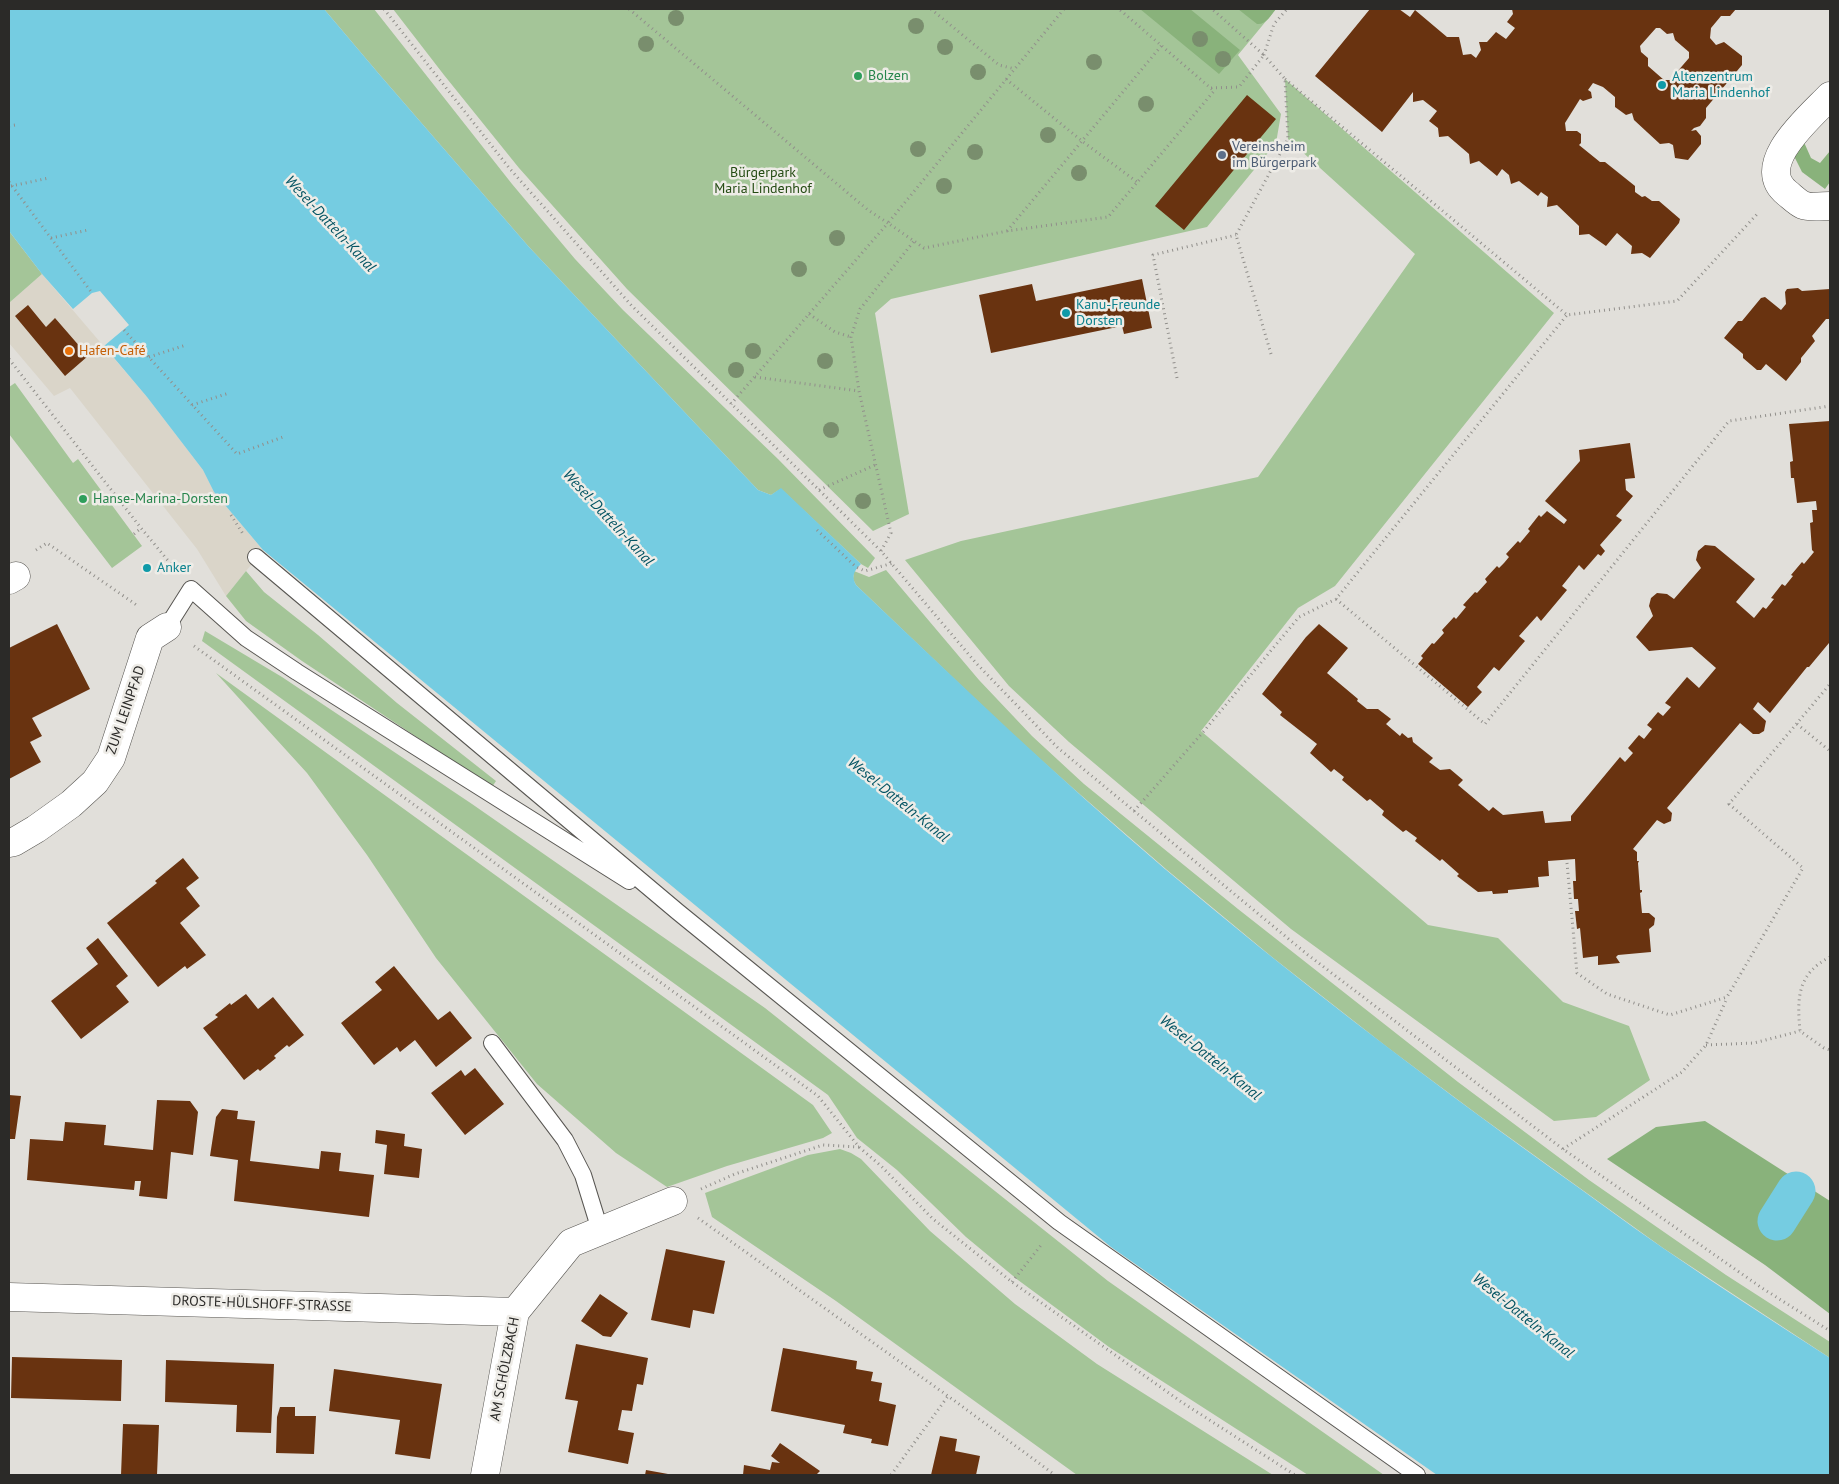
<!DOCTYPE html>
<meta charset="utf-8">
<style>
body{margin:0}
#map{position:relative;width:1839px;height:1484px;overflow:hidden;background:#e1dfda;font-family:"PT Sans",sans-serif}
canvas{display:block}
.frame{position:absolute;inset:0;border:10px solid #2b2a28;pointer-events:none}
</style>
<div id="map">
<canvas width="1839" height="1484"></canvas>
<div class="frame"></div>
</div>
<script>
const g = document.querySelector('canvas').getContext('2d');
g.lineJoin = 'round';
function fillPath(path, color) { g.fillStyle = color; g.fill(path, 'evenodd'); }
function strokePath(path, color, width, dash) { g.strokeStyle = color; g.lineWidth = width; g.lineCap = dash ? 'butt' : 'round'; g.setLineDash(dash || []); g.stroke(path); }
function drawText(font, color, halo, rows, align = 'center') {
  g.font = font + ' "PT Sans",sans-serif'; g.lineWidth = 5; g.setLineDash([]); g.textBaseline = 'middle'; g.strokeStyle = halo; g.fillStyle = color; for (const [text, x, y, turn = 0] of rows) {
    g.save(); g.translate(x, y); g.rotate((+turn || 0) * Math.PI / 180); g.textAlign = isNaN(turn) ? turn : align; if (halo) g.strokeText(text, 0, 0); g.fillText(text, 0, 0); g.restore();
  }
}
fillPath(new Path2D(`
 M42,274L147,397L203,470L214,492L263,550L226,596L197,549L70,388L54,396L9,343V303Z`), '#dad5c9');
fillPath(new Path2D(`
 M324,9H374L512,184L575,259L623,310L778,459L875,558L868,568L861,564L781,489L771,495L758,490L529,247L379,74Z
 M393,9H1276L1238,55L1281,114L1276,143L1207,227L891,299L875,313L909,514L873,531L627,289L519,168L444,75Z
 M1285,79L1554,313L1335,586L1298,608L1201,731L1428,925L1498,938L1563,1002L1629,1026L1650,1080L1596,1117L1554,1121L1291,929L1069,742L1009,686L905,560L961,541L1258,477L1415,254L1288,139Z
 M9,231L42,274L9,303Z
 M15,383L73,463L78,459L142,546L112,568L9,434V387Z
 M886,570L979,680L1032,736L1084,784L1238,909L1458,1082L1589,1180L1726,1275L1830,1342V1358L1663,1248L1481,1117L1387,1047L1272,957L1167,870L1075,790L1014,736L856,585L853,579L854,571L869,577Z
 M246,571L264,592L318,635L397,703L496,781L492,787L302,661L246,621L226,596Z
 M205,631L282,677L472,804L765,1008L1108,1281L1384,1475H1308L1109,1347L1018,1280L966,1237L897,1170L857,1138L828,1095L202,641Z
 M216,673L813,1105L832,1133L823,1138L727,1166L667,1187L616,1153L537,1084L436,958L367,855L307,773Z
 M840,1149L851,1153L861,1159L930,1231L1015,1304L1097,1364L1273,1475H1077L836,1301L712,1217L705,1193L808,1155Z`), '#a4c598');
fillPath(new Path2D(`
 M1140,9H1190L1240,50L1219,74Z
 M1238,9H1276C1271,15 1266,25 1257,24Z
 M1803,140L1811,158L1820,163L1830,151V182L1825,189L1802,172L1793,154Z
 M1705,1121L1830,1201V1314L1765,1265L1607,1159L1656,1127Z`), '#89b27b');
fillPath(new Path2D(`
 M9,9H324L379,74L529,247L758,490L771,495L781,488L861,564C854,571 851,576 856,585C957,681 1058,778 1165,869C1289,974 1419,1073 1551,1168C1588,1194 1625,1222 1663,1248C1718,1286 1774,1322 1830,1358V1475H1437L1111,1247L263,550L214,492L203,470L147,397L104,346L129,325L100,291L92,293L73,309L42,274L9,231Z`), '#75cce1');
strokePath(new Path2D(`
 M1777,1221L1796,1191`), '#75cce1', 39);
fillPath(new Path2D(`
 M1370,9H1399L1410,17L1415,10L1447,37H1459L1463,55L1471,54L1476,58L1481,50L1479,42H1487L1496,32L1506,39L1515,28L1507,22L1513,14L1512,9H1736L1730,16H1721L1711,28L1710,38L1716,45L1724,42L1742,56V65L1706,108V118L1700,126L1694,128L1691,131L1696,130L1701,136V144L1688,160L1675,158L1673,145L1669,143L1660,144L1634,120L1632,113L1626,115L1615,107V97L1603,87L1593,83L1588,90L1591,92L1592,98L1583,101L1580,99L1565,123L1566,131H1577L1581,134V143L1579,145L1600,162H1605L1635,186V192L1642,197L1645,196L1652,201H1659L1680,219L1679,223L1650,258L1642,253L1631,254L1632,246L1617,233L1606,246L1589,234L1579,235V226L1557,205L1547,207L1548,197L1541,192L1538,196L1519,181L1511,184L1509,175L1502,169L1497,176L1479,161L1470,164L1469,154L1448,136L1439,137L1438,128L1429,121L1437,111L1423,100L1413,102V92L1382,132L1315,76ZM1656,28H1660L1667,34L1673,33L1675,40L1689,52V58L1670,80H1664L1648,66V58L1641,52L1640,46Z
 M1247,95L1276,119L1184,230L1155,206Z
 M1142,279L1152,328L1124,334L1122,326L991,353L979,295L1032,284L1036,301Z
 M1798,288L1802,291L1830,289V319H1826L1812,336L1815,341L1801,358V362L1786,381L1766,364L1761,370H1757L1743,358V354L1724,338L1738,321H1742L1761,298L1765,297L1781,310L1786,304L1785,292L1787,289Z
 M28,305L46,327L55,318L88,356L65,376L15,316Z
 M1830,421L1829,643L1809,667H1807L1770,713L1758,702L1753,709L1766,721L1764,731L1759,734H1753L1740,723L1667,808L1672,813L1671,821L1664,824L1657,820L1633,849L1637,852V861H1639L1638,863L1640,890H1642V892L1640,893L1642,913H1649L1655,918L1654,925L1649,929L1651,952L1618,955L1616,957L1620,963L1598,965V956L1583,958L1580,928L1577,929L1575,911H1579L1578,899H1574L1573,881H1576L1575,859L1548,861L1549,876L1538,877L1539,887L1508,890V893L1493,894L1492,891L1478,892L1457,876L1459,874L1442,859L1440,861L1415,841L1417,838L1406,830L1403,832L1382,815L1384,811L1370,799L1367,801L1342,780L1344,777L1334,769L1331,772L1310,753L1317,744L1280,715L1282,712L1262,694L1306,637L1319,624L1348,648L1327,673L1358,699L1357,701L1367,709H1378L1391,719L1386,724L1400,736L1402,733L1408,738L1412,737L1413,742L1433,758L1429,762L1440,770L1450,769L1463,780L1458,785L1489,811L1493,807L1503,815L1543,811L1545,823L1571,821V816L1620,757L1625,762L1633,753L1628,748L1639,735L1644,739L1652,729L1647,725L1658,712L1663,716L1671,707L1665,703L1687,677L1699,688L1716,668L1692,647L1649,651L1636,637L1653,616L1649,606L1651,598L1657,593L1667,594L1674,599L1701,568L1696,560L1698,551L1705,545L1715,546L1755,579L1736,602L1754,618L1763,607L1766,609L1774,599L1771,598L1782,584L1785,586L1793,576L1791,575L1802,562L1804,564L1814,552L1812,550L1810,523L1813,522L1812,510H1817L1816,501L1797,503L1794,478H1791L1790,462L1793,461L1789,424Z
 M1630,443L1635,478L1625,479L1626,490L1633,496L1616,516L1622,520L1600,545L1605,551L1601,556L1598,554L1584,570L1579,565L1562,586L1567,590L1541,621L1537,616L1519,636L1525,641L1499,671L1494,667L1477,687L1482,692L1468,707L1418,664L1423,658L1421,656L1432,643L1434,644L1444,633L1442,630L1454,617L1456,619L1466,607L1463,605L1475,592L1477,593L1487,582L1485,579L1497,566L1499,568L1504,563L1509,557L1506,554L1518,541L1520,543L1530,531L1528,529L1539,515L1541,517L1547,511L1564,524L1567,520L1545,501L1580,461L1579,450Z
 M57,624L90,689L32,718L42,736L30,742L41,762L9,779V648Z
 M183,858L199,878L186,888L200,906L180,923L206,955L187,969L185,966L158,987L107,923L157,883L155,881Z
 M98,938L128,976L116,986L129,1002L81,1039L51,1001L98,964L86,948Z
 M394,966L438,1020L450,1011L472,1038L436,1067L415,1040L400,1052L397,1047L374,1065L341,1023L382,990L375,982Z
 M246,994L258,1009L273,997L304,1035L289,1047L287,1045L274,1056L276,1058L260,1071L258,1069L244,1080L203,1028L218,1017L215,1015L230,1003L231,1005Z
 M475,1068L504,1104L465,1135L431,1093L461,1070L465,1076Z
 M9,1095L21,1096L15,1139H9Z
 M157,1100L190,1101L198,1112L193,1155L171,1152L167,1199L139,1196L141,1181H135L134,1190L27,1180L30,1139L63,1141L65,1122L106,1125L104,1145L153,1150Z
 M222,1109L238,1111L237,1119L255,1121L250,1161L319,1169L321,1151L341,1153L339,1171L374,1175L369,1217L234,1201L238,1160L210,1156L216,1117Z
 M376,1130L405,1134L404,1146L422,1149L419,1178L384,1174L387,1145L375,1143Z
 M666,1249L725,1261L714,1314L693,1310L690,1328L651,1320Z
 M600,1294L628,1313L611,1337L603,1336L581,1321Z
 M576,1344L648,1358L643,1385L637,1384L632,1411L622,1410L618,1430L634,1433L628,1464L568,1452L578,1401L565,1399Z
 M783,1348L857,1361L856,1369L873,1372L871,1381L882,1383L879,1401L896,1405L888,1446L871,1443L872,1439L843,1433L845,1425L771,1411Z
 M12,1357L122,1360L121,1401L11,1398Z
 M166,1360L274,1364L271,1433L236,1432L237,1405L165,1402Z
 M334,1369L442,1384L430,1459L395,1454L400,1420L329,1411Z
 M280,1407H295V1416H316L314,1454L276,1453L277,1417Z
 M123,1424L159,1425L157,1475H121Z
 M940,1436L957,1439L955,1451L980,1456L976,1475H931Z
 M780,1443L820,1471L816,1475H743L744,1465L770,1470L772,1462L780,1463L771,1456Z
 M646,1470L668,1474V1475H645Z`), '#693310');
const service = new Path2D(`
 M256,557L678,912L1059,1222L1417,1475
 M167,627L191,589L246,638L297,672L629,881
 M492,1043L565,1140L583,1175L600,1230`);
const minor = new Path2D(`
 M1830,96C1810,117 1752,165 1787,193C1792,197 1798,203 1803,205C1810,208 1823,206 1830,206
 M9,580L16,576
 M9,843L14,842L36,829L71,804L95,782L111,758L150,638L167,627
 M9,1297L515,1312
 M485,1475L515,1312L571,1243L673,1201`);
strokePath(service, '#585652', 18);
strokePath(minor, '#585652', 29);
strokePath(new Path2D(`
 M384,9L510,169L632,306L881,551L976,663L1058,748L1308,955L1563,1149L1762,1288L1830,1331
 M629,9L868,210L888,223L731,404
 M931,9L999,65L1015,69
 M1064,9L888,223L924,248L1007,231L1108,217L1214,91L1119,9
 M1006,79L1082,141L1137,182
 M1285,79L1567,315L1677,301L1759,212
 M1211,88L1239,87L1264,55L1212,9
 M9,126L15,125
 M9,182L92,293
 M11,186L49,178
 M1007,231L1162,45
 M51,238L88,230
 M809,314L835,332L851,337
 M124,330L237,454L283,437
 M1271,354L1236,235L1288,139L1285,79L1264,55L1274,24L1287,9
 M149,357L186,345
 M9,359L141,528L175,569
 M755,377L859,391
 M1177,378L1153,255L1236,235
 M192,405L229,393
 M819,490L875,465
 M231,515L243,534
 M817,530L856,567L865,571L893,563
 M134,534L141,528
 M36,550L47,543L138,606
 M881,551L891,533L859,391L851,337L860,309L914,241
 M1336,599L1485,724L1729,421L1830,406
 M194,646L818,1096L859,1147L881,1166L933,1219L1012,1282L1183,1403L1295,1475
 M1797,724L1830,751
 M1134,811L1204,731L1299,617L1336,599L1567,315
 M1567,863L1577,973L1607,994L1670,1015L1727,997L1803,868L1729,804L1830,684
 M1830,957C1797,974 1797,998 1800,1031L1824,1048L1830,1050
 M1706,1045L1754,1043L1800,1031
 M1563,1149L1682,1072L1706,1045L1727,998
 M701,1189L735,1174L823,1145L859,1147
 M698,1218L948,1396L1055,1475
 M1012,1282L1042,1244
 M891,1475L948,1396`), '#918f8b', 3, [1, 4]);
strokePath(service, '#fff', 16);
strokePath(minor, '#fff', 28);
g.fillStyle = '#798e6d';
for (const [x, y] of [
 [676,18],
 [916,26],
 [1200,39],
 [646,44],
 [945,47],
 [1223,59],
 [1094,62],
 [978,72],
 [1146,104],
 [1048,135],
 [918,149],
 [975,152],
 [1079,173],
 [944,186],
 [837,238],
 [799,269],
 [753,351],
 [825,361],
 [736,370],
 [831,430],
 [863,501]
]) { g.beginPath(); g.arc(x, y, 8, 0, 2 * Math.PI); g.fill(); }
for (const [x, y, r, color] of [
 [858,76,5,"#2e9e5b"],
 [1662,85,5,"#0f9aa8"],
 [1222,155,5,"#5c6f8a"],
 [1066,313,5,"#0f9aa8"],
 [69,351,5,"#e8710a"],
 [83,499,5,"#2e9e5b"],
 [147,568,5,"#0f9aa8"]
]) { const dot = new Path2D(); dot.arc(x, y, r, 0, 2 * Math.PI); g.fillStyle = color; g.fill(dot); strokePath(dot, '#eeece7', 2); }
drawText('14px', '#27864d', '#eeece7', [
 ["Bolzen",868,76],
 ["Hanse-Marina-Dorsten",93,499]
], 'left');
drawText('14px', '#0d838f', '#eeece7', [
 ["Altenzentrum",1672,77],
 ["Maria Lindenhof",1672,93],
 ["Kanu-Freunde",1076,305],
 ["Dorsten",1076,321],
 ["Anker",157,568]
], 'left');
drawText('14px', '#4e5e75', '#eeece7', [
 ["Vereinsheim",1232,147],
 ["im Bürgerpark",1232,163]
], 'left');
drawText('14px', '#244b13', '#eeece7', [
 ["Bürgerpark",763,173],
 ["Maria Lindenhof",763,189]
]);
drawText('14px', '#c56008', '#eeece7', [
 ["Hafen-Café",79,351]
], 'left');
drawText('14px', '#2b2a28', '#eeece7', [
 ["ZUM LEINPFAD",126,710,-71],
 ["DROSTE-HÜLSHOFF-STRASSE",262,1304,2],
 ["AM SCHÖLZBACH",505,1369,-79]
]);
drawText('italic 15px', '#025362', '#eeece7', [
 ["Wesel-Datteln-Kanal",330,224,47],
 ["Wesel-Datteln-Kanal",608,518,47],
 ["Wesel-Datteln-Kanal",898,800,39],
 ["Wesel-Datteln-Kanal",1210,1058,39],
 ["Wesel-Datteln-Kanal",1523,1316,39]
]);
</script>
